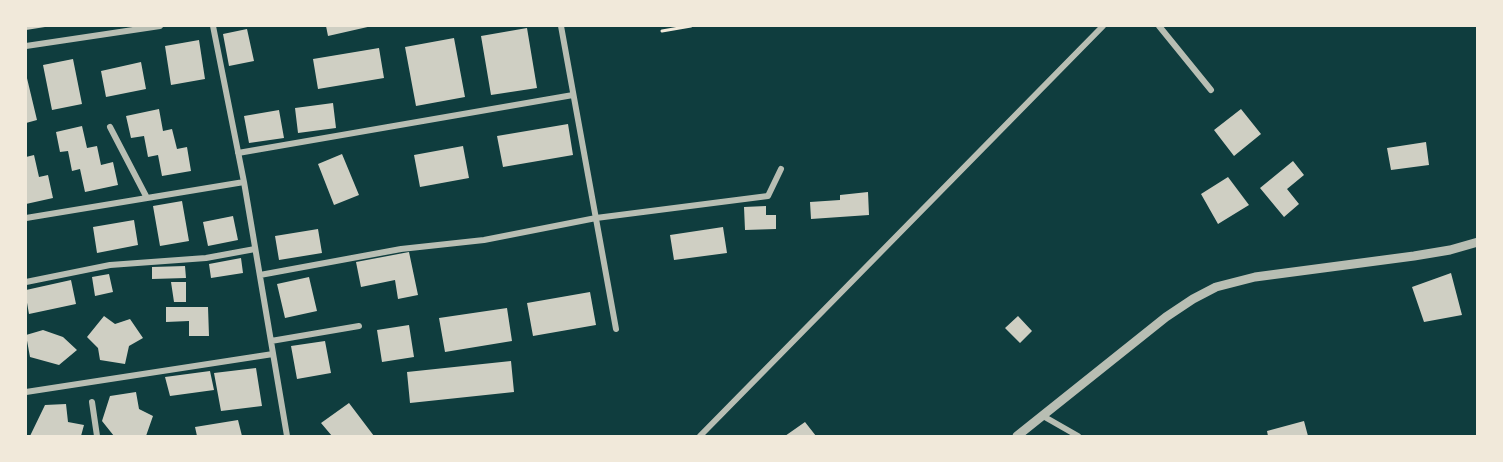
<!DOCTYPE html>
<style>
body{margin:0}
#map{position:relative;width:1503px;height:462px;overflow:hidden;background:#0f3d3e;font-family:Raleway,sans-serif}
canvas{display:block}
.frame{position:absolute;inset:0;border:27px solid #f1e9da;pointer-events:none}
</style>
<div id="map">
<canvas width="1503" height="462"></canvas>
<div class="frame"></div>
</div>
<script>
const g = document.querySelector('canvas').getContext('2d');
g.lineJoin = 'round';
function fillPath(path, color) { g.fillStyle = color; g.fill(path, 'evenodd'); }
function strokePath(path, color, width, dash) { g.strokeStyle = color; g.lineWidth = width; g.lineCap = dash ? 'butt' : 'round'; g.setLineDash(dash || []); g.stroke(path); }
fillPath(new Path2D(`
 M26,26H45V27L26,30Z
 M326,26H372L328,36Z
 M527,28L537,88L491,95L481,36Z
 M247,29L254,61L229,66L223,34Z
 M454,38L465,97L416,106L405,47Z
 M199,40L205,79L171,85L165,46Z
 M379,48L384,78L318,89L313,59Z
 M73,59L82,104L52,110L43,65Z
 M141,62L146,89L106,97L101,71Z
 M26,74L37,120L26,123Z
 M333,103L336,128L298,133L295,108Z
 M159,109L163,131L172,129L177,149L187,147L191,171L162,176L158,155L148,157L144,136L131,138L126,116Z
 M1241,109L1261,134L1234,156L1214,130Z
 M279,110L284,138L249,143L244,116Z
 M568,124L573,155L503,167L497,136Z
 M82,126L87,148L97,146L101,165L113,162L118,185L85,192L80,169L72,171L68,151L60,152L56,132Z
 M1426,142L1429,165L1391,170L1387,148Z
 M463,146L469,178L420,187L414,155Z
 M342,154L359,195L334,205L318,164Z
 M34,155L39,177L48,175L53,198L26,204V157Z
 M1293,161L1304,175L1287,189L1299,204L1284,217L1260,188Z
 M1228,177L1249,205L1218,224L1201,194Z
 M868,192L869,215L811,219L810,202L840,200V195Z
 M182,201L189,241L160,246L153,206Z
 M766,206V215H776V229L745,230L744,207Z
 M233,216L238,240L208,246L203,222Z
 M134,220L138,245L97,253L93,227Z
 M723,227L727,253L674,260L670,235Z
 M318,229L322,253L279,260L275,236Z
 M409,252L418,295L398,299L395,280L361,287L356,262Z
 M241,258L243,273L211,278L209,264Z
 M185,266L186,278L152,279V267Z
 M1451,273L1462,315L1424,322L1412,287Z
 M109,274L113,292L95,296L92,277Z
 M309,277L317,311L285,318L277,284Z
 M71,280L76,304L29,314L26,297V290Z
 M171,282H186V302H174Z
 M590,292L596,325L533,336L527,303Z
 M166,307H208L209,336H189V321L166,322Z
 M507,308L512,341L445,352L439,318Z
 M104,316L115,324L130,319L143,338L129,346L125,364L100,360L98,348L87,337Z
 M1018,316L1032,331L1020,343L1005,328Z
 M409,325L414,357L382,362L377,330Z
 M43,330L63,337L77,350L59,365L30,357L26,335Z
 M325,341L331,373L297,379L291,346Z
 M511,361L514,392L410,403L407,372Z
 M256,368L262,406L221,411L214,373Z
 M210,371L214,390L170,396L165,377Z
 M136,392L139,409L153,416L146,436H114L102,421L110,396Z
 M349,403L374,436H332L321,423Z
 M66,404L68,422L84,425L81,436H30L45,405Z
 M238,420L242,436H197L195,427Z
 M1304,421L1308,436H1268L1267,431Z
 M805,422L816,436H785Z`), '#cfcfc3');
strokePath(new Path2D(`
 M662,31L691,26`), '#f1e9da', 3);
strokePath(new Path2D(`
 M213,26L244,182L287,436
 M561,26L616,329
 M1159,26L1211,90
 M26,46L160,26
 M110,127L147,198
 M238,153L573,95
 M26,218L244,182
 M260,275L401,249L484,240L596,218L768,196L781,169
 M26,282L110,265L206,258L255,249
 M271,341L359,326
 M26,392L273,354
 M92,402L97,436
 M1043,416L1078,436
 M700,436L1103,26`), '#b8beb3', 6);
strokePath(new Path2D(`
 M1017,436L1166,317L1193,299L1216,287L1255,277L1414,256L1450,250L1478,242`), '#b8beb3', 9);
</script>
